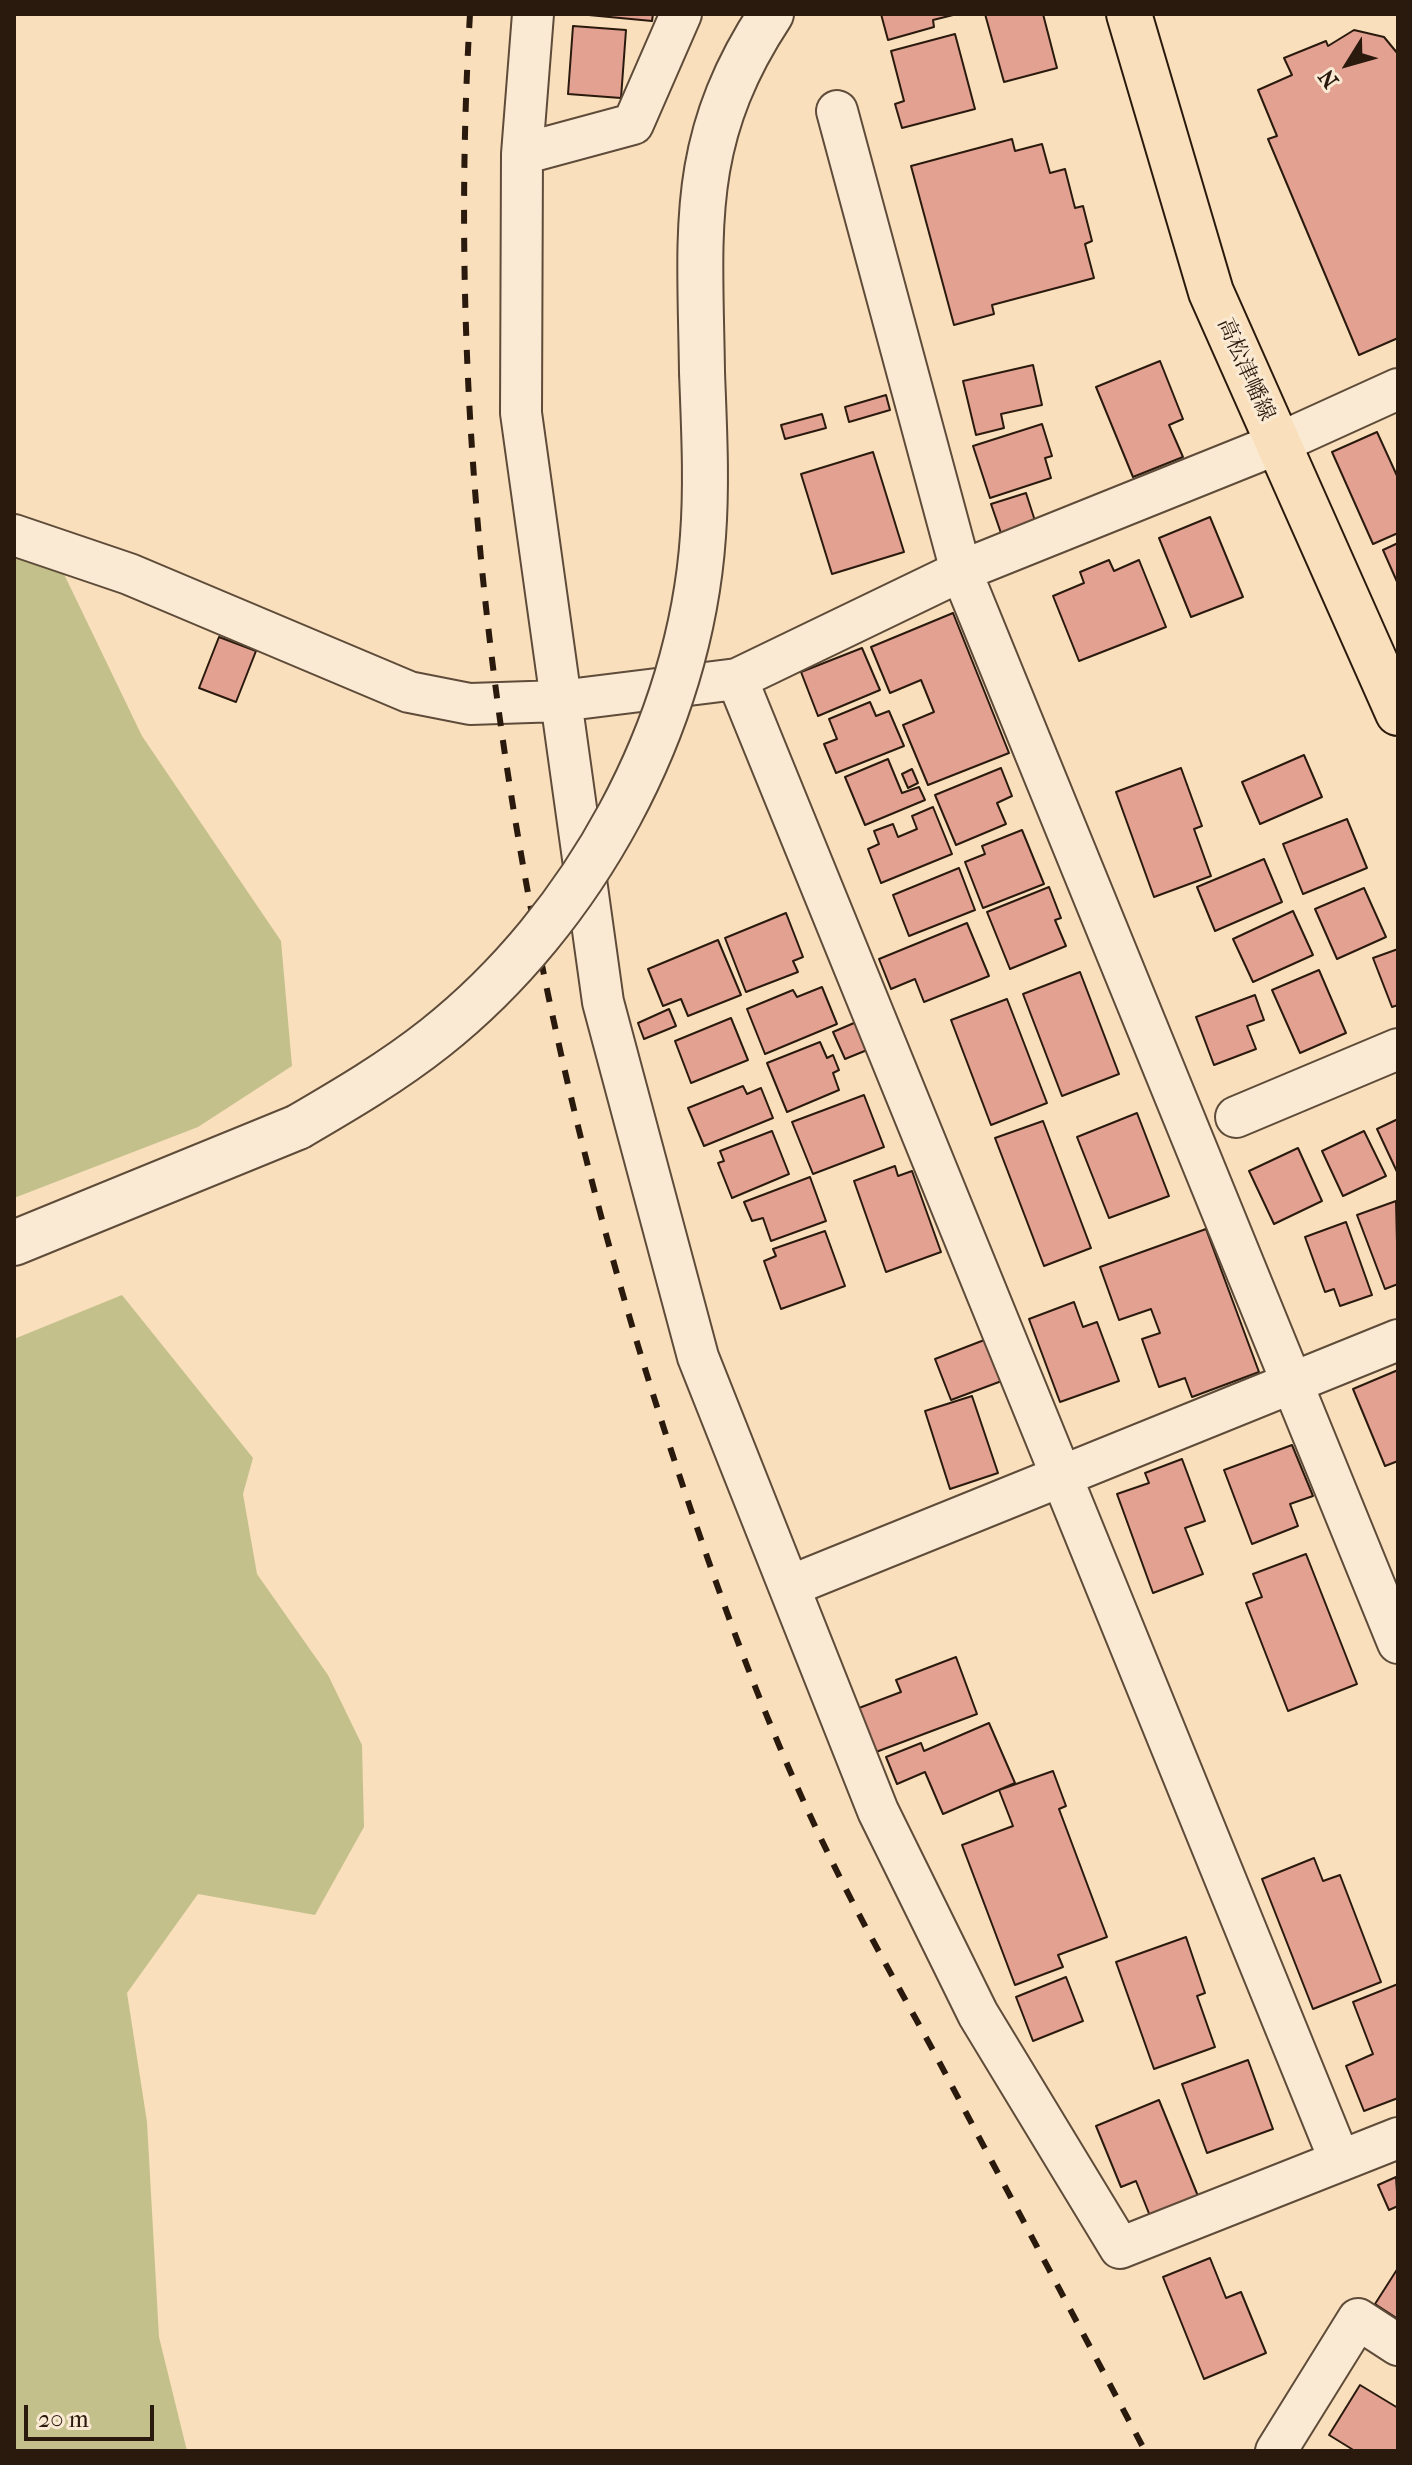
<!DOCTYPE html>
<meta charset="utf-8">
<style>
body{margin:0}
#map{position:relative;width:1412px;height:2465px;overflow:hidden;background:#f9dfbb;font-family:"IM FELL French Canon",serif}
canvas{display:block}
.frame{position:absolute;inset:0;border:16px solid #2a1a0e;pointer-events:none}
.north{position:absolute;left:1308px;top:24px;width:80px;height:80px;-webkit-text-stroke:6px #fbead3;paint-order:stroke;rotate:233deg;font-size:22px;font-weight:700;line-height:32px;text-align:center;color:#2a1a0e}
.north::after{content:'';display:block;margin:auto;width:28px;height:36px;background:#2a1a0e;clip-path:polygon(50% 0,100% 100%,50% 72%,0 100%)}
.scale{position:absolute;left:24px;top:2405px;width:130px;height:36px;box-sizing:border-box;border:4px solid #2a1a0e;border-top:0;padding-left:10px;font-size:24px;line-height:28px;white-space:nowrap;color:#2a1a0e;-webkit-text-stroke:6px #fbead3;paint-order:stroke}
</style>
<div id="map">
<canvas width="1412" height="2465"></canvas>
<div class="frame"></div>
<div class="north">N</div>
<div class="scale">20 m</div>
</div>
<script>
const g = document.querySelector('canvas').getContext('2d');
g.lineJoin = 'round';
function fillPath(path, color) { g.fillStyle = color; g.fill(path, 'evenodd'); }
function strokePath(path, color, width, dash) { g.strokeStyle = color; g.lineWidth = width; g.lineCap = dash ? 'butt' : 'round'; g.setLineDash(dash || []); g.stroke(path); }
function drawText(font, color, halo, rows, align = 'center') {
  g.font = font + ' "IM FELL French Canon","Noto Serif JP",serif'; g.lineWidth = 6; g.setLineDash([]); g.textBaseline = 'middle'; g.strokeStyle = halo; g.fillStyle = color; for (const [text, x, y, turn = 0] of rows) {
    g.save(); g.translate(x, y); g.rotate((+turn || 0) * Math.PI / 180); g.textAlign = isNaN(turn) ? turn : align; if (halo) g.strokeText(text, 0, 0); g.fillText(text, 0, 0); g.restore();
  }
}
fillPath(new Path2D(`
 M14,551L62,570L142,736L281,941L292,1066L198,1127L14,1198Z
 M122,1295L253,1458L243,1494L257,1574L328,1675L362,1745L364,1827L315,1915L198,1894L127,1993L147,2122L159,2337L187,2451H14V1339Z`), '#c4c08c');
const building = new Path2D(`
 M578,14H653L652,21Z
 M881,14H957L933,20L934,27L888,40Z
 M985,14H1043L1057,68L1004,82Z
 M573,26L626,30L621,98L568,94Z
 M1354,30L1384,37L1398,54V338L1359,355L1268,139L1277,136L1258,90L1292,75L1284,58L1326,41L1328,46Z
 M955,34L975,109L902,128L895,104L904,101L891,51Z
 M1012,139L1015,151L1042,144L1050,173L1065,169L1075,208L1083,206L1092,241L1085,244L1094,278L992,305L994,314L954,325L911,166Z
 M1160,361L1183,419L1169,425L1183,457L1133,477L1096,387Z
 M1033,365L1042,405L1001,414L1004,428L976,435L963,381Z
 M886,395L890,410L849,422L845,407Z
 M822,414L826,428L785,439L781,425Z
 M1042,424L1052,456L1045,458L1051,478L990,498L973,446Z
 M1377,432L1398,478V533L1373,544L1332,452Z
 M873,452L904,552L832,574L801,474Z
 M1026,493L1036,524L1002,536L991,504Z
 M1210,517L1243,597L1191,617L1159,538Z
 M1398,543V584L1383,550Z
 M1109,560L1114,571L1139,560L1166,627L1079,661L1053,596L1084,583L1080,572Z
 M953,613L1009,753L928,785L903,725L934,712L921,680L890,693L871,647Z
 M219,637L256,651L236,702L199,688Z
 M862,648L880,690L818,716L801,672Z
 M870,702L876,716L889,711L904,746L836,773L824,744L837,739L829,719Z
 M1304,755L1322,797L1260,824L1242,782Z
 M888,759L902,793L919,787L925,800L865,825L845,777Z
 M1001,768L1012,796L997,803L1006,824L956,845L935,795Z
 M1181,768L1202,826L1194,829L1211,876L1154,897L1116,792Z
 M912,769L918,783L908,788L902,774Z
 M933,807L952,854L881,883L868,849L879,844L874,831L893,824L898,837L917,829L912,816Z
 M1347,819L1367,868L1303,894L1283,844Z
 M1022,830L1044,884L983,908L965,862L985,854L982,846Z
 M1264,859L1282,902L1215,931L1197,887Z
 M959,868L975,910L909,936L893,895Z
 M1049,887L1061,918L1055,920L1066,946L1010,969L987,912Z
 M1364,888L1386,937L1337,959L1315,909Z
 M1293,911L1313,955L1253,982L1233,939Z
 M786,913L803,957L793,961L798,972L746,992L725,938Z
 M967,923L989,976L924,1002L915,979L891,989L879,959Z
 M718,940L741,995L688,1016L681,999L663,1006L648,969Z
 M1398,949V1005L1392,1007L1373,958Z
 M1319,970L1346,1033L1300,1053L1272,990Z
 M1080,972L1119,1074L1062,1096L1023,994Z
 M822,987L837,1024L765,1054L747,1009L793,990L797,997Z
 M1255,995L1264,1020L1247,1026L1256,1049L1214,1065L1196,1017Z
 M1007,999L1047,1103L991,1125L951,1020Z
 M669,1009L676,1026L644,1039L638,1023Z
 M731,1018L748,1060L691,1083L675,1041Z
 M861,1020L872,1048L845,1059L833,1032Z
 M820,1042L827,1058L833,1055L839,1070L833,1073L839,1090L787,1112L767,1063Z
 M743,1086L747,1094L761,1088L773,1118L704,1146L688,1108Z
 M864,1095L884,1147L813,1174L792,1122Z
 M1137,1113L1169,1196L1109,1218L1077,1137Z
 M1398,1119V1174L1377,1129Z
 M1043,1121L1091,1248L1044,1266L995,1138Z
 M772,1131L789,1174L732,1198L718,1163L724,1161L720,1151Z
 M1364,1131L1386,1176L1343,1196L1322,1151Z
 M1298,1148L1322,1201L1274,1224L1249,1171Z
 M895,1166L898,1176L912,1171L941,1252L886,1272L854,1181Z
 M810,1177L826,1221L771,1241L763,1218L752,1221L744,1202Z
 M1396,1201L1398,1284L1385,1289L1357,1215Z
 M1346,1222L1372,1295L1340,1306L1334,1289L1325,1292L1305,1237Z
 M1206,1229L1259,1372L1192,1397L1185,1378L1159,1387L1142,1339L1160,1333L1151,1309L1119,1320L1100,1267Z
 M825,1231L845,1286L781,1309L764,1261L776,1256L773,1249Z
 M1074,1302L1083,1327L1097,1322L1119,1381L1060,1402L1029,1319Z
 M992,1337L1007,1379L951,1400L935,1359Z
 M1398,1370V1461L1385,1466L1353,1389Z
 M972,1396L998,1473L950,1489L925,1411Z
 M1292,1445L1313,1496L1290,1504L1298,1526L1252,1544L1224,1470Z
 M1182,1459L1205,1521L1185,1528L1203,1574L1153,1593L1117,1494L1149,1483L1145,1473Z
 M1306,1554L1357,1684L1288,1711L1246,1603L1262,1597L1253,1574Z
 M956,1657L977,1714L876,1752L859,1708L901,1692L896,1680Z
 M989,1723L1015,1783L943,1814L925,1772L897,1784L886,1757L921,1743L924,1751Z
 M1053,1771L1066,1806L1059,1809L1107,1937L1058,1955L1063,1967L1015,1985L962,1845L1013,1826L999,1790Z
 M1314,1858L1323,1881L1340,1875L1381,1982L1313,2009L1262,1879Z
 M1186,1937L1205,1993L1197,1996L1215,2047L1154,2069L1116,1962Z
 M1066,1977L1083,2021L1033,2041L1016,1997Z
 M1398,1984V2098L1364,2111L1346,2066L1373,2054L1353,2002Z
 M1248,2060L1273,2129L1207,2153L1182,2084Z
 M1159,2100L1200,2201L1152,2221L1136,2181L1121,2187L1096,2126Z
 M1396,2177L1398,2206L1389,2210L1378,2185Z
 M1210,2258L1226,2298L1241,2292L1266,2353L1204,2379L1163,2277Z
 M1398,2268V2319L1375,2304Z
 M1360,2385L1398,2408V2451H1355L1329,2435Z`);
fillPath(building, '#e2a191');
strokePath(building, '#2a1a0e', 2);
const minor = new Path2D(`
 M533,14L522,154L521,413L603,1002L698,1357L878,1811L978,2014L1120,2248L1398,2138
 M837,111L961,571L1398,1643
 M522,154L633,124L681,14
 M14,535L129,574L409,692L470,704L560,701L737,679L961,571L1277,444L1398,389
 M737,679L1340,2161
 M1236,1117L1398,1049
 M790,1586L1398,1340
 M1276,2451L1358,2319L1398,2345`);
const tertiary = new Path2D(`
 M702,372C700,229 688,140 771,14
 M14,1243L298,1127`);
const primary = new Path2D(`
 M1129,14L1211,292L1398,713`);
strokePath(minor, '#5e4b39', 44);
strokePath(tertiary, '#5e4b39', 48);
strokePath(primary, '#2a1a0e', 48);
strokePath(minor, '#fbead3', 40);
strokePath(tertiary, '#fbead3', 44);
strokePath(primary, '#f9dfbb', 44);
strokePath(new Path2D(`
 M470,14C441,495 520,993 671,1450C715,1584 763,1719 825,1847C858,1916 897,1984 934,2052C1004,2185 1075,2318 1145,2451`), '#2a1a0e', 6, [14, 14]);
const tertiaryBridge = new Path2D(`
 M298,1127C346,1099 392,1072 435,1038C584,920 690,726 703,536C707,482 704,427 702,372`);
strokePath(tertiaryBridge, '#5e4b39', 48, []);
strokePath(tertiaryBridge, '#fbead3', 44);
drawText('22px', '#2a1a0e', '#fbead3', [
 ["高松津幡線",1245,370,66]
]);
</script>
